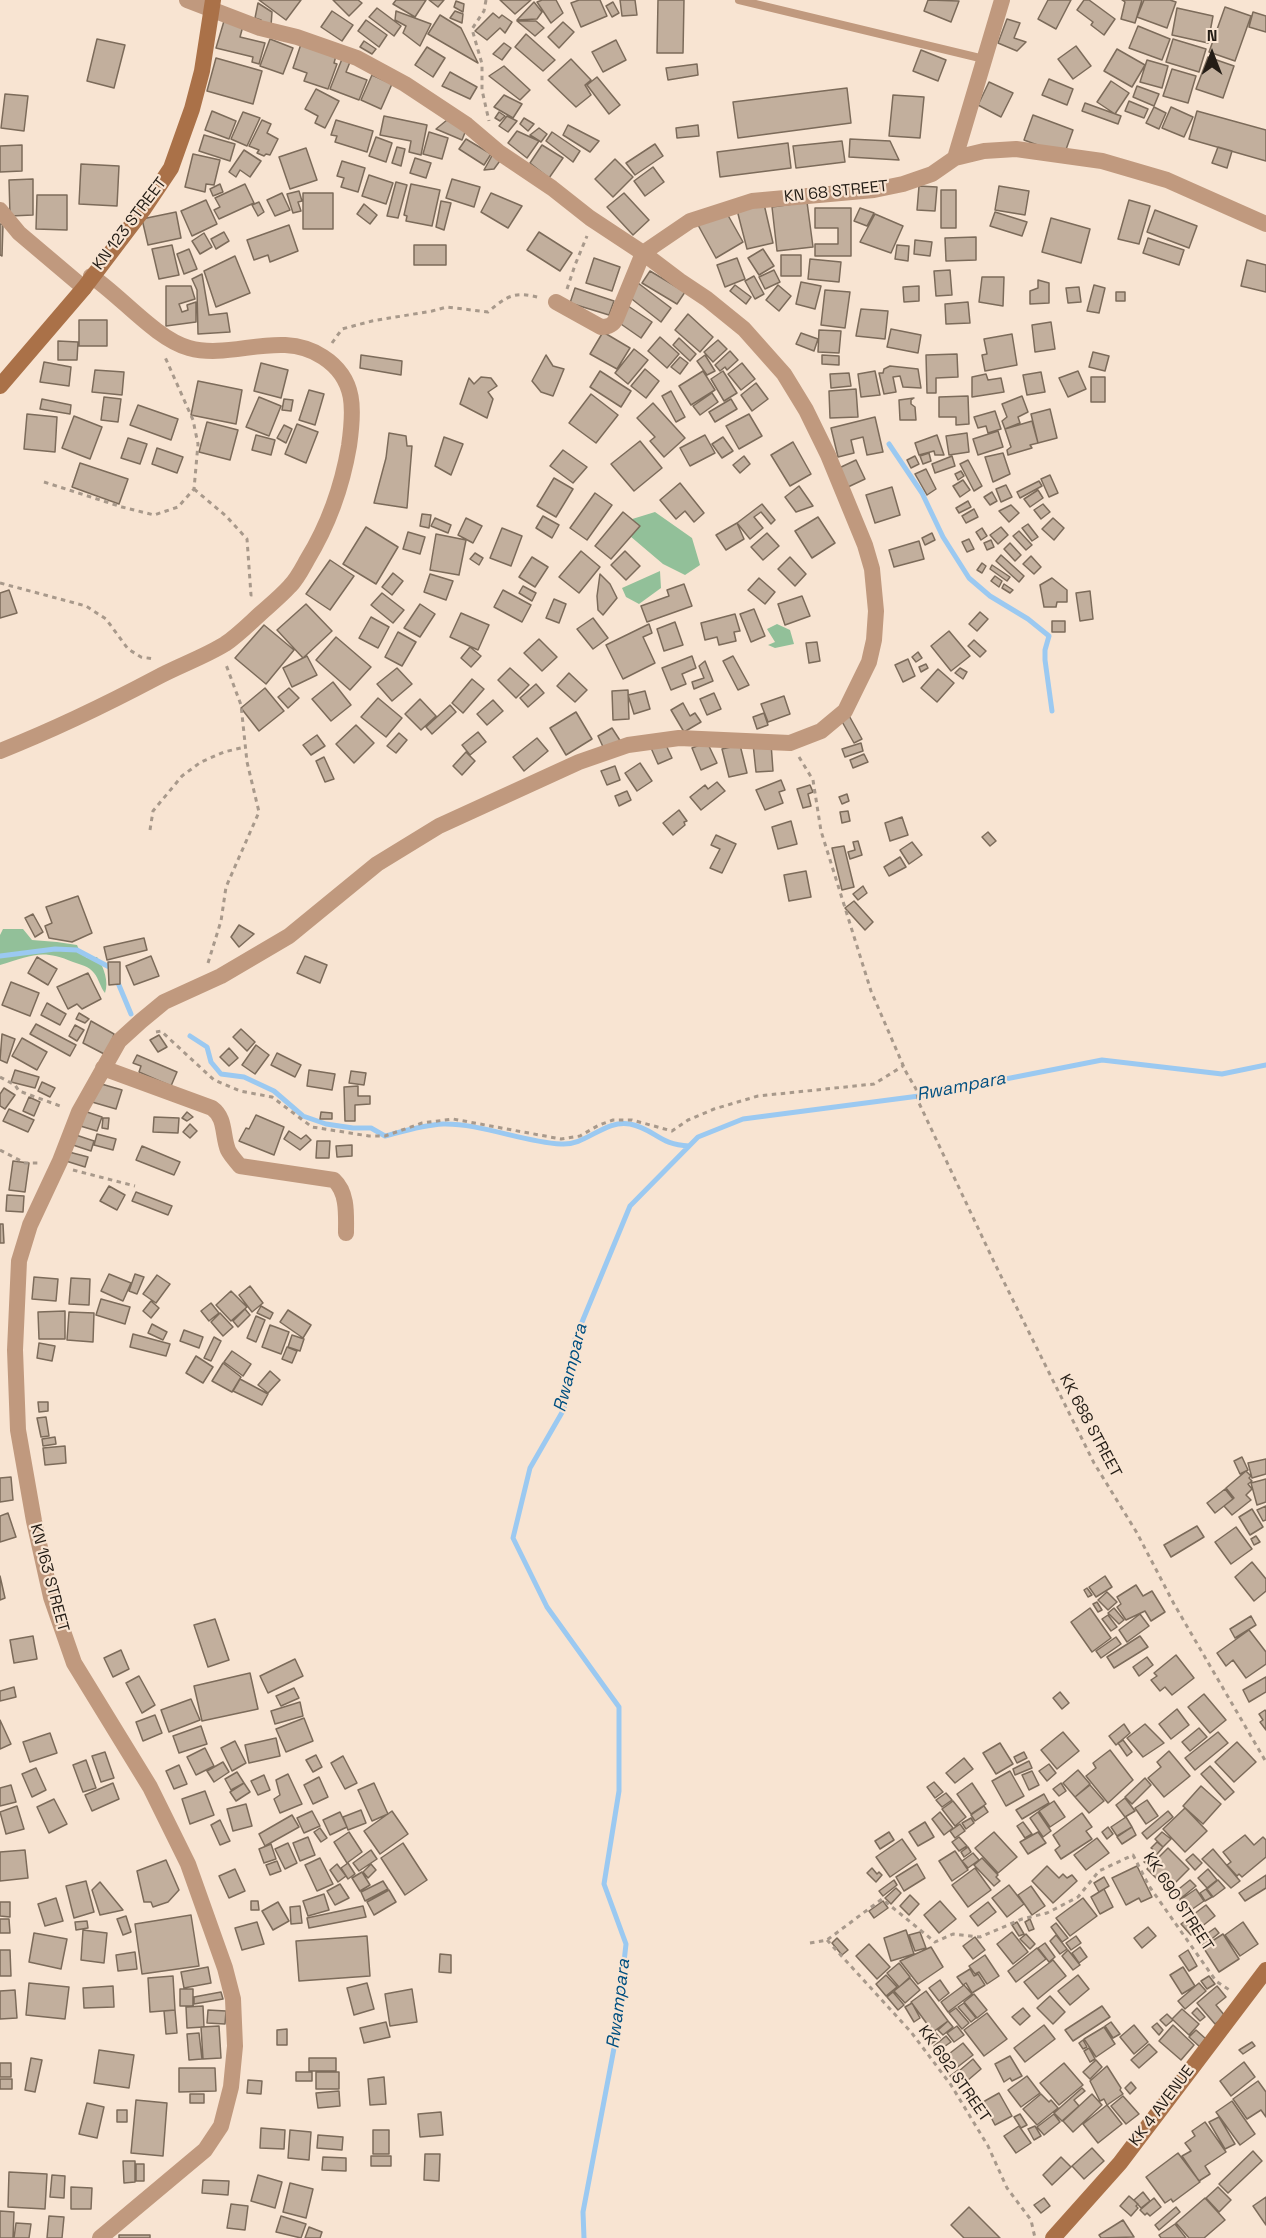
<!DOCTYPE html>
<style>
body{margin:0}
#map{position:relative;width:1266px;height:2238px;overflow:hidden;background:#f8e4d2;font-family:"Space Grotesk",sans-serif}
canvas{display:block}
.north{position:absolute;left:1182px;top:24px;width:60px;height:60px;-webkit-text-stroke:4px #f8e4d2;paint-order:stroke;rotate:0deg;font-size:16px;font-weight:700;line-height:24px;text-align:center;color:#241d16}
.north::after{content:'';display:block;margin:auto;width:21px;height:27px;background:#241d16;clip-path:polygon(50% 0,100% 100%,50% 72%,0 100%)}
</style>
<div id="map">
<canvas width="1266" height="2238"></canvas>
<div class="north">N</div>
</div>
<script>
const g = document.querySelector('canvas').getContext('2d');
g.lineJoin = 'round';
function fillPath(path, color) { g.fillStyle = color; g.fill(path, 'evenodd'); }
function strokePath(path, color, width, dash) { g.strokeStyle = color; g.lineWidth = width; g.lineCap = dash ? 'butt' : 'round'; g.setLineDash(dash || []); g.stroke(path); }
function drawText(font, color, halo, rows, align = 'center') {
  g.font = font + ' "Space Grotesk",sans-serif'; g.lineWidth = 4.5; g.setLineDash([]); g.textBaseline = 'middle'; g.strokeStyle = halo; g.fillStyle = color; for (const [text, x, y, turn = 0] of rows) {
    g.save(); g.translate(x, y); g.rotate((+turn || 0) * Math.PI / 180); g.textAlign = isNaN(turn) ? turn : align; if (halo) g.strokeText(text, 0, 0); g.fillText(text, 0, 0); g.restore();
  }
}
fillPath(new Path2D(`
 M655,512L692,538L700,565L685,575L663,564L630,536L629,520Z
 M660,571L661,588L639,604L626,597L622,588Z
 M777,624L790,630L794,644L775,648L768,645L775,642L767,629Z
 M3,929H23L32,940L57,942L77,945L80,952L87,958L97,957C104,967 109,982 105,993C100,987 99,979 94,973C89,966 81,965 73,962C41,948 31,956 0,965V935Z`), '#92c099');
strokePath(new Path2D(`
 M889,444L922,493L943,537L969,578L990,596L1028,619L1049,636L1045,650V660L1052,711
 M0,956L55,949L77,950L113,969
 M116,978L131,1014
 M190,1036L207,1047L211,1062L221,1074L244,1077L274,1091L303,1116L326,1124L353,1128H371L385,1136C404,1131 423,1125 443,1124C480,1123 523,1142 561,1144C586,1146 605,1119 630,1124C655,1129 659,1145 689,1146
 M584,2238L583,2212L615,2043L626,1944L604,1884L619,1791V1707L547,1607L513,1538L530,1468L564,1409L575,1339L630,1206L698,1137L743,1119L919,1096L1102,1060L1222,1074L1266,1065`), '#9bc9f1', 5);
const building = new Path2D(`
 M259,0H301L286,20Z
 M333,0H358L362,3L349,16Z
 M396,0H426L415,17L393,4Z
 M429,0H444L438,7Z
 M500,0H531L515,14Z
 M542,0H556L563,13L551,23L537,2Z
 M579,0H600L607,16L581,27L571,3Z
 M620,0H635L637,15L622,16Z
 M658,0H684L683,53H657Z
 M928,0L959,1L951,22L924,11Z
 M1048,0H1071L1056,29L1038,19Z
 M1084,0H1089L1115,19L1104,35L1091,25L1093,22L1077,10Z
 M1122,0H1142L1135,23L1121,19L1125,2Z
 M1144,0H1170L1176,2L1167,28L1137,17Z
 M456,1L464,4L463,12L454,7Z
 M534,2L542,12L537,19L517,20Z
 M613,2L619,13L612,17L606,6Z
 M258,3L272,12L271,26L260,24L261,20L255,18Z
 M1225,7L1251,16L1235,61L1209,52Z
 M377,8L401,26L394,36L369,17Z
 M1177,8L1213,16L1208,43L1172,35Z
 M332,11L353,25L342,41L321,27Z
 M396,11L431,24L420,46L403,33L406,26L395,20Z
 M455,11L463,14L462,23L450,18Z
 M1253,12L1266,16V32L1249,27Z
 M493,13L499,18L502,15L512,22L505,33L500,28L487,40L475,31Z
 M440,15L461,28L478,63L428,34Z
 M1007,19L1020,23L1014,38L1026,42L1017,51L998,43Z
 M366,20L387,35L379,47L358,31Z
 M224,21L243,26L240,37L265,43L259,64L252,62L253,57L216,48Z
 M517,21H536L544,28L535,36Z
 M563,22L574,32L559,48L548,37Z
 M1138,26L1170,39L1162,60L1129,48Z
 M526,34L555,60L543,71L515,47Z
 M97,39L125,45L114,88L87,81Z
 M270,39L293,48L283,74L260,66Z
 M1173,39L1206,49L1199,72L1166,62Z
 M616,40L626,60L603,72L592,52Z
 M364,41L376,49L372,54L360,47Z
 M504,43L511,48L502,60L493,54Z
 M301,44L336,56L334,63L337,64L328,89L304,81L307,73L293,68Z
 M1076,46L1091,66L1073,79L1058,59Z
 M427,47L445,58L433,77L415,65Z
 M1117,49L1145,65L1132,87L1104,71Z
 M921,50L946,60L938,81L913,71Z
 M1208,57L1234,66L1223,98L1196,89Z
 M216,58L262,71L253,104L207,91Z
 M342,59L350,62L346,72L367,80L359,100L330,89Z
 M571,59L591,80L585,85L591,95L576,107L548,80Z
 M1147,60L1168,66L1162,88L1140,82Z
 M697,64L698,75L668,80L666,68Z
 M504,66L530,90L520,100L489,76Z
 M1172,69L1196,76L1188,103L1163,96Z
 M450,72L477,87L470,99L442,86Z
 M372,75L392,84L381,109L361,100Z
 M597,77L620,105L609,114L587,85Z
 M1049,79L1073,89L1067,105L1042,95Z
 M1111,81L1129,93L1115,114L1097,102Z
 M989,82L1013,93L1001,117L978,105Z
 M1137,86L1159,94L1154,106L1133,97Z
 M847,88L851,123L738,138L733,102Z
 M316,89L339,101L325,128L315,123L318,116L305,109Z
 M5,94L28,96L24,131L1,128Z
 M504,95L522,104L513,118L494,107Z
 M893,95L924,97L920,138L889,136Z
 M1129,101L1148,109L1144,118L1125,111Z
 M1085,103L1121,116L1118,124L1082,111Z
 M1154,107L1166,113L1159,129L1146,123Z
 M1171,107L1193,117L1184,137L1162,128Z
 M212,111L236,121L229,139L205,130Z
 M1197,111L1266,130V161L1189,139Z
 M243,112L260,118L247,146L231,139Z
 M499,112L505,116L500,121L495,118Z
 M1033,115L1073,130L1064,155L1024,140Z
 M384,116L427,125L421,155L409,152L411,141L380,135Z
 M507,116L517,121L508,132L499,126Z
 M524,118L534,124L528,131L520,124Z
 M262,120L271,124L267,133L278,139L270,155L266,154L264,156L257,153L259,150L249,146Z
 M336,120L373,131L367,152L335,142L337,136L331,135Z
 M447,120L466,130L462,140L436,129Z
 M568,125L599,141L590,152L563,135Z
 M698,125L699,136L677,138L676,128Z
 M539,128L547,134L541,142L530,135Z
 M517,131L539,141L527,158L508,143Z
 M429,132L448,138L442,159L423,154Z
 M552,132L580,151L573,162L546,141Z
 M204,135L235,144L230,161L199,151Z
 M376,137L392,143L386,162L369,156Z
 M466,139L491,154L484,165L459,149Z
 M850,139L890,141L899,160L849,157Z
 M842,141L845,162L796,168L793,146Z
 M788,143L791,168L720,177L717,152Z
 M655,144L663,156L635,175L626,163Z
 M22,145V171L0,172V146Z
 M542,145L563,158L549,178L530,163Z
 M397,147L405,149L401,166L392,163Z
 M1218,147L1232,151L1227,168L1212,163Z
 M306,148L317,180L290,189L279,157Z
 M244,150L261,161L250,177L240,170L236,177L229,172Z
 M193,154L220,160L214,185L206,184L205,192L185,187Z
 M493,154L502,158L494,169L484,170Z
 M415,158L431,163L426,178L410,173Z
 M615,159L633,177L613,197L595,179Z
 M342,161L365,168L358,192L341,187L344,178L337,176Z
 M81,164L119,166L117,206L79,204Z
 M653,167L664,182L645,196L634,181Z
 M369,175L393,183L386,204L362,196Z
 M33,179V215L10,216L9,180Z
 M452,179L480,187L474,207L446,198Z
 M396,182L407,185L398,218L387,216Z
 M220,184L223,192L213,196L210,189Z
 M245,184L254,203L219,219L214,210L220,207L215,198Z
 M411,184L440,190L432,226L406,221L407,216L404,215Z
 M919,186L937,187L935,211L917,210Z
 M999,186L1029,191L1025,215L995,210Z
 M941,190H956V228H941Z
 M299,191L302,201L298,202L301,211L293,213L287,194Z
 M282,193L290,210L275,216L267,200Z
 M303,193H333V229H303Z
 M491,193L522,206L508,228L481,212Z
 M624,193L649,220L633,235L607,207Z
 M37,195H67V230L36,229Z
 M206,200L217,224L192,236L181,211Z
 M1129,200L1150,206L1139,244L1118,239Z
 M441,201L451,203L444,230L436,227Z
 M259,202L264,212L258,216L252,205Z
 M807,202L813,247L777,251L772,207Z
 M364,204L377,215L370,224L357,214Z
 M764,204L773,243L747,249L737,210Z
 M815,208H851V256H815V244H838V228H815Z
 M860,208L874,213L867,226L854,221Z
 M725,210L743,242L716,258L698,225Z
 M1155,210L1197,226L1189,248L1147,232Z
 M176,212L181,238L148,245L142,219Z
 M995,212L1027,222L1022,236L990,226Z
 M875,214L903,226L891,253L860,242Z
 M1051,218L1090,229L1081,263L1042,252Z
 M0,224H3L2,256L0,255Z
 M289,225L298,251L270,262L268,255L254,260L247,240Z
 M224,232L229,241L216,249L211,239Z
 M539,232L572,253L560,271L527,250Z
 M204,233L212,247L200,254L192,241Z
 M976,237V260L946,261L945,238Z
 M1148,238L1184,250L1179,265L1143,253Z
 M915,240L932,242L930,256L914,254Z
 M172,245L179,275L159,279L152,249Z
 M414,245H446V265H414Z
 M897,245L909,246L908,261L895,259Z
 M189,249L197,269L184,274L177,254Z
 M763,249L774,266L759,275L748,258Z
 M781,255H801V276H781Z
 M235,256L250,293L216,307L204,271Z
 M594,258L620,267L612,291L586,283Z
 M737,258L745,279L725,287L717,265Z
 M810,259L841,262L839,282L808,279Z
 M1247,260L1266,265V292L1241,286Z
 M774,270L780,282L765,289L759,277Z
 M950,270L952,295L936,296L934,271Z
 M650,271L685,292L677,304L642,283Z
 M202,274L209,315L227,313L230,332L198,334L197,290L192,279Z
 M754,276L764,294L755,299L745,281Z
 M982,277H1004L1003,306L979,302Z
 M1038,280L1049,283V303L1030,304V291L1038,288Z
 M801,282L821,286L815,309L796,304Z
 M638,283L671,308L661,322L628,296Z
 M735,285L751,297L746,304L730,291Z
 M778,285L791,296L779,311L766,300Z
 M1094,285L1105,288L1099,313L1087,311Z
 M166,286H191L195,299L179,304L182,312L188,310L187,305L196,302V322L166,326Z
 M919,286V301L904,302L903,287Z
 M1079,287L1081,302L1068,303L1066,288Z
 M575,288L614,301L609,315L570,303Z
 M825,290L850,292L845,328L821,325Z
 M1116,292H1125V301H1116Z
 M968,302L970,323L946,324L945,304Z
 M628,306L652,322L641,338L618,322Z
 M861,309L888,311L885,339L856,336Z
 M688,314L713,337L700,352L675,330Z
 M79,320H107V346H79Z
 M1051,322L1055,349L1035,352L1032,325Z
 M891,329L921,335L918,353L887,347Z
 M819,330L841,331L839,353L818,352Z
 M603,332L630,348L617,369L590,354Z
 M801,333L818,339L814,351L796,344Z
 M1012,334L1017,365L985,371L982,355L987,354L984,339Z
 M660,337L679,354L667,368L648,351Z
 M679,338L696,354L690,361L673,345Z
 M718,340L727,349L713,362L704,352Z
 M58,341L78,342L77,360H58Z
 M634,349L648,360L628,384L615,373Z
 M730,351L738,360L727,370L725,367L720,371L715,365Z
 M1093,352L1109,356L1105,371L1089,367Z
 M957,354L958,377L936,378V393H927L926,355Z
 M361,355L402,361L401,375L360,368Z
 M546,355L553,366L564,369L553,396L541,392L532,381Z
 M705,355L715,371L707,375L697,361Z
 M822,355L839,356V365L822,364Z
 M680,357L688,363L680,374L671,367Z
 M44,362L71,367L69,386L40,382Z
 M261,363L288,370L281,398L254,391Z
 M742,363L755,379L741,390L728,374Z
 M890,366L918,369L921,388L903,387L900,376L893,377L896,392L884,394L879,373H883L884,369Z
 M645,369L659,381L646,398L631,386Z
 M95,370L124,372L122,395L92,392Z
 M600,371L631,391L621,407L590,387Z
 M703,371L715,390L691,405L679,386Z
 M723,371L737,393L724,401L711,379Z
 M875,371L880,395L861,397L858,374Z
 M1078,371L1086,389L1068,397L1059,378Z
 M1041,372L1045,392L1027,395L1023,375Z
 M849,373L851,386L831,388L830,374Z
 M986,374L988,380L1001,378L1004,392L972,397V377Z
 M481,377L491,378L497,386L488,392L493,399L487,418L460,404L469,378L474,384Z
 M1091,377H1105V402H1091Z
 M198,381L242,390L236,424L191,415Z
 M756,383L768,399L752,411L741,395Z
 M856,389L858,417L830,418L829,391Z
 M309,390L324,394L315,425L299,420Z
 M671,391L685,417L676,422L662,396Z
 M712,393L718,402L700,415L693,406Z
 M591,394L618,415L596,443L569,423Z
 M968,396L969,424L956,425V417H939V397Z
 M1022,396L1028,412L1018,417L1020,423L1005,429L1002,421L1007,417L1002,404Z
 M104,397L121,399L118,422L101,420Z
 M259,397L281,406L269,436L246,427Z
 M914,398L911,400V404L915,407L916,420H900L899,400Z
 M42,399L71,405L70,414L40,409Z
 M284,399L293,400L291,411L282,410Z
 M731,399L737,409L715,422L709,412Z
 M653,403L685,438L664,457L650,441L655,437L637,418Z
 M138,405L178,419L171,440L130,425Z
 M1050,409L1057,438L1038,443L1031,414Z
 M995,411L1001,429L988,433L986,426L978,428L974,417Z
 M27,414L57,417L55,452L24,449Z
 M749,414L762,436L739,449L726,426Z
 M74,416L102,427L90,459L62,448Z
 M875,417L883,452L867,455L863,437L851,440L854,453L838,457L831,428Z
 M1032,421L1038,443L1030,445L1032,448L1008,455L1007,450L1011,447L1005,429Z
 M207,422L238,430L230,460L199,452Z
 M297,424L318,432L306,463L285,454Z
 M284,425L292,429L286,443L277,438Z
 M998,431L1003,447L978,455L973,439Z
 M389,433L406,436L407,446H412L407,508L374,503L386,458Z
 M967,433L969,452L949,455L946,436Z
 M256,435L275,440L271,455L252,450Z
 M705,435L715,453L690,466L680,448Z
 M937,435L944,455H935L934,451L919,455L915,443Z
 M444,437L463,444L451,475L435,466Z
 M723,437L733,451L722,458L712,444Z
 M128,438L147,444L140,464L121,458Z
 M640,441L662,468L634,491L611,464Z
 M793,442L811,474L790,486L771,455Z
 M157,448L183,457L177,473L152,464Z
 M563,450L587,467L573,483L550,466Z
 M929,453L931,461L923,464L920,456Z
 M1003,453L1010,474L993,482L985,457Z
 M744,456L750,464L740,473L733,465Z
 M915,456L919,464L911,468L907,460Z
 M952,456L955,466L935,473L932,464Z
 M856,460L865,479L848,487L839,468Z
 M968,460L982,486L974,491L960,464Z
 M80,463L128,479L119,504L72,487Z
 M926,469L936,489L927,495L915,474Z
 M961,471L964,476L958,480L955,474Z
 M1050,475L1058,493L1049,497L1041,479Z
 M554,478L573,489L556,517L537,506Z
 M963,480L970,490L960,497L953,486Z
 M1039,481L1042,486L1020,498L1017,492Z
 M680,483L704,513L694,522L685,511L676,519L660,500Z
 M1006,485L1012,497L1001,502L996,489Z
 M799,486L813,506L796,512L785,497Z
 M892,487L900,515L875,523L866,495Z
 M1038,490L1043,498L1030,507L1024,499Z
 M992,492L997,501L990,505L984,497Z
 M595,493L612,505L587,540L570,528Z
 M968,501L971,507L959,513L956,508Z
 M762,504L775,520L771,524L761,512L754,517L763,528L750,539L737,523Z
 M1043,504L1050,512L1041,519L1034,510Z
 M1011,505L1019,513L1009,522L999,511Z
 M974,509L978,517L966,523L962,516Z
 M623,512L640,526L611,559L595,546Z
 M422,514L431,515L429,528L420,526Z
 M543,516L559,525L552,538L536,528Z
 M818,517L835,543L812,558L795,531Z
 M435,518L451,525L448,533L431,526Z
 M466,518L482,526L473,543L458,535Z
 M1053,518L1064,528L1054,540L1042,529Z
 M737,523L744,539L726,550L716,535Z
 M1028,524L1038,537L1032,541L1022,528Z
 M366,527L398,547L376,584L343,564Z
 M1001,527L1008,535L998,544L990,535Z
 M502,528L522,536L511,566L490,558Z
 M982,528L987,536L981,540L976,532Z
 M1019,531L1032,545L1026,550L1013,536Z
 M408,532L425,537L420,554L403,549Z
 M767,533L779,546L763,560L751,547Z
 M932,533L935,540L925,545L922,538Z
 M436,534L466,540L459,575L430,570Z
 M969,539L974,549L967,552L962,542Z
 M991,540L994,547L987,550L984,543Z
 M919,541L924,559L894,567L889,550Z
 M1010,543L1021,555L1015,561L1004,549Z
 M581,551L600,567L579,593L559,577Z
 M625,551L640,566L626,580L611,565Z
 M475,553L483,558L479,565L470,559Z
 M1001,555L1024,576L1019,582L996,561Z
 M1031,556L1041,567L1034,574L1023,564Z
 M532,557L548,567L535,587L519,577Z
 M790,557L806,574L795,586L778,569Z
 M330,560L354,576L330,610L306,594Z
 M982,563L986,566L982,573L977,570Z
 M992,565L1010,577L1007,581L990,569Z
 M393,573L403,581L392,595L382,587Z
 M430,574L453,581L446,600L424,592Z
 M600,574L610,584L617,598L603,615L598,610L597,596Z
 M995,576L1002,581L999,587L991,581Z
 M759,578L775,592L765,604L748,590Z
 M1052,578L1067,590V602H1057L1056,607H1044L1040,585Z
 M684,584L692,606L647,622L641,606L669,596L667,590Z
 M1004,584L1013,590L1010,593L1002,588Z
 M523,586L536,593L532,601L519,593Z
 M9,590L17,613L0,618V593Z
 M503,590L531,605L522,622L494,607Z
 M1090,591L1093,619L1080,621L1076,593Z
 M382,593L404,610L393,623L371,605Z
 M802,596L810,616L785,625L778,604Z
 M554,599L566,604L559,623L546,618Z
 M306,604L332,631L303,658L277,630Z
 M420,604L435,614L420,637L404,628Z
 M754,609L765,636L751,642L740,614Z
 M980,612L988,619L977,631L969,624Z
 M461,613L489,625L478,650L450,637Z
 M735,614L740,631L734,632L736,641L719,645L717,637L705,640L701,623Z
 M371,617L389,627L378,648L359,638Z
 M593,618L608,638L593,649L577,629Z
 M1052,621H1065V632H1052Z
 M675,622L683,645L664,651L657,629Z
 M649,624L652,633L643,637L655,663L623,679L606,645Z
 M264,625L294,650L266,684L235,658Z
 M949,631L970,656L951,671L931,646Z
 M398,632L416,642L402,666L385,657Z
 M336,637L371,667L350,690L316,660Z
 M539,639L557,657L542,671L524,653Z
 M974,640L986,651L980,657L968,646Z
 M817,642L820,661L809,663L806,643Z
 M470,647L481,656L471,667L461,658Z
 M918,652L922,658L916,662L912,657Z
 M307,656L317,675L292,687L283,668Z
 M692,656L696,668L682,674L686,684L671,690L662,668Z
 M733,656L749,685L738,690L723,661Z
 M908,659L915,676L903,682L895,665Z
 M705,661L713,681L694,689L692,682L704,678L699,666Z
 M926,664L928,668L921,672L919,667Z
 M397,668L412,684L392,701L377,684Z
 M510,668L529,685L516,698L498,680Z
 M960,668L967,672L963,679L955,673Z
 M938,669L954,683L937,702L921,688Z
 M569,673L587,690L575,702L557,686Z
 M472,679L484,689L463,713L452,703Z
 M333,682L351,705L331,721L312,699Z
 M536,684L544,693L528,707L520,698Z
 M265,688L284,711L259,731L241,708Z
 M289,688L299,698L288,708L278,697Z
 M628,690L629,719L613,720L612,691Z
 M645,691L650,709L634,714L628,695Z
 M714,693L721,709L707,715L700,699Z
 M784,696L790,714L768,722L761,704Z
 M378,698L402,718L386,737L361,717Z
 M420,699L436,716L421,730L405,714Z
 M493,700L503,711L487,725L477,714Z
 M683,703L690,716L695,713L701,722L684,732L671,710Z
 M450,705L456,712L432,734L426,727Z
 M576,712L592,739L566,755L550,728Z
 M847,712L862,739L854,743L840,718Z
 M764,713L768,725L757,729L753,717Z
 M356,725L374,743L354,763L336,744Z
 M612,728L621,742L604,749L598,736Z
 M478,732L486,742L470,755L462,745Z
 M399,733L407,740L396,753L387,746Z
 M317,735L325,746L311,755L303,745Z
 M537,738L548,751L524,771L513,757Z
 M707,742L717,763L701,770L692,748Z
 M665,743L672,758L658,764L651,748Z
 M771,743L773,771L756,772L753,744Z
 M861,743L863,751L845,757L842,749Z
 M740,745L747,773L729,777L722,749Z
 M466,752L475,761L462,775L453,766Z
 M864,754L868,762L853,768L850,760Z
 M324,757L334,779L325,782L316,761Z
 M640,763L652,781L637,791L625,773Z
 M615,766L620,780L607,785L601,771Z
 M781,780L785,790L779,792L783,803L765,810L756,790Z
 M717,782L725,791L701,810L690,797L705,785L708,789Z
 M810,785L813,792L808,794L811,806L803,808L797,789Z
 M627,791L631,800L619,806L615,796Z
 M847,794L849,801L842,804L839,797Z
 M679,810L687,821L684,822L685,825L673,835L663,823Z
 M848,811L850,821L842,823L840,812Z
 M902,817L908,835L890,841L885,823Z
 M791,821L797,844L778,849L772,827Z
 M988,832L996,841L990,846L982,837Z
 M716,835L736,844L722,873L710,868L720,849L711,845Z
 M858,841L862,855L850,859L848,852L855,850L853,842Z
 M912,842L922,855L909,864L900,850Z
 M844,846L854,887L842,890L832,848Z
 M900,857L906,867L889,876L884,867Z
 M806,871L811,897L789,901L784,875Z
 M863,886L867,893L858,900L853,894Z
 M78,896L92,933L72,942L49,938L45,926L52,923L46,907Z
 M854,901L873,922L865,930L845,908Z
 M33,914L43,932L35,937L25,918Z
 M239,925L254,934L239,947L231,937Z
 M144,938L147,950L107,960L104,947Z
 M151,956L159,976L134,985L126,966Z
 M305,956L327,965L320,983L297,973Z
 M37,957L57,969L48,985L28,973Z
 M108,962H120V984L109,985Z
 M88,973L101,999L82,1009L77,1004L68,1009L57,987Z
 M11,982L39,993L30,1016L2,1005Z
 M47,1003L66,1014L60,1025L41,1015Z
 M79,1013L89,1019L85,1023L76,1019Z
 M91,1021L114,1034L108,1056L83,1043Z
 M36,1024L76,1045L70,1056L30,1034Z
 M75,1025L84,1030L77,1041L69,1036Z
 M241,1029L255,1042L247,1051L233,1037Z
 M2,1034L15,1039L7,1063L0,1060Z
 M159,1035L167,1047L158,1052L150,1040Z
 M22,1038L47,1052L37,1070L12,1056Z
 M256,1045L269,1055L255,1074L242,1065Z
 M229,1048L238,1058L229,1066L220,1057Z
 M277,1053L301,1065L295,1077L271,1065Z
 M137,1055L177,1072L171,1086L139,1072L141,1066L133,1063Z
 M15,1070L39,1077L35,1088L11,1082Z
 M309,1070L335,1074L332,1090L307,1086Z
 M351,1071L366,1073L364,1085L349,1083Z
 M42,1082L55,1088L50,1097L38,1091Z
 M98,1083L122,1090L116,1109L92,1102Z
 M358,1086V1096H370V1104L355,1105V1121H345L344,1087Z
 M4,1088L15,1095L5,1109L0,1106V1094Z
 M29,1097L40,1102L34,1116L23,1111Z
 M9,1109L34,1120L28,1132L3,1121Z
 M81,1110L102,1117L97,1131L77,1125Z
 M187,1112L193,1117L187,1121L182,1118Z
 M321,1112L332,1113V1119H320Z
 M256,1115L284,1127L274,1155L239,1141L246,1128L249,1129Z
 M154,1117L179,1118L178,1133L153,1132Z
 M103,1118H109L108,1129L102,1128Z
 M190,1124L197,1131L190,1138L183,1132Z
 M289,1131L301,1139L306,1135L311,1140L300,1150L284,1139Z
 M73,1134L94,1141L91,1151L70,1144Z
 M97,1134L116,1139L113,1150L94,1145Z
 M317,1141H330L329,1158H316Z
 M352,1145V1156L337,1157L336,1146Z
 M142,1146L180,1162L174,1175L136,1160Z
 M69,1152L88,1157L85,1167L66,1161Z
 M13,1161L29,1163L25,1192L9,1190Z
 M109,1186L125,1195L117,1210L100,1201Z
 M136,1192L172,1206L168,1215L132,1201Z
 M7,1195L24,1196L23,1212L6,1211Z
 M0,1224H3L4,1243H0Z
 M109,1274L131,1283L123,1301L101,1291Z
 M135,1274L144,1277L137,1294L129,1291Z
 M157,1275L170,1284L156,1303L143,1294Z
 M34,1277L58,1279L56,1301L32,1299Z
 M71,1278L90,1279L89,1305L69,1304Z
 M250,1286L263,1303L252,1312L239,1295Z
 M231,1291L247,1307L231,1321L216,1305Z
 M101,1299L130,1307L125,1324L96,1315Z
 M151,1301L159,1308L151,1318L143,1311Z
 M211,1303L219,1313L209,1321L201,1311Z
 M261,1306L273,1313L270,1319L257,1313Z
 M245,1309L250,1315L238,1327L233,1321Z
 M288,1310L311,1325L303,1338L280,1322Z
 M65,1311V1339H39L38,1312Z
 M69,1312L94,1313L93,1342L67,1340Z
 M220,1313L233,1327L223,1336L211,1322Z
 M256,1316L265,1320L256,1342L247,1338Z
 M152,1324L167,1332L163,1340L148,1333Z
 M270,1325L289,1332L281,1354L262,1347Z
 M184,1330L203,1337L199,1348L180,1341Z
 M133,1334L170,1344L166,1356L130,1347Z
 M292,1335L304,1339L300,1351L288,1347Z
 M214,1337L221,1341L211,1361L204,1358Z
 M39,1343L55,1346L52,1361L37,1358Z
 M287,1347L297,1351L292,1363L282,1359Z
 M232,1351L251,1364L243,1376L224,1362Z
 M196,1356L213,1367L203,1383L186,1373Z
 M223,1363L241,1377L232,1392L212,1381Z
 M270,1371L280,1380L268,1393L258,1385Z
 M240,1379L268,1394L262,1405L233,1391Z
 M38,1402H48V1411L39,1412Z
 M46,1417L49,1436L41,1437L37,1418Z
 M55,1437L56,1444L43,1446L42,1439Z
 M65,1446L66,1463L45,1465L43,1448Z
 M1242,1457L1248,1470L1240,1474L1234,1461Z
 M1266,1459V1474L1252,1478L1248,1463Z
 M1246,1471L1251,1476L1249,1478L1252,1481L1248,1484L1252,1489L1246,1495L1251,1500L1232,1515L1224,1506L1234,1498L1226,1488Z
 M11,1477L13,1500L0,1502V1478Z
 M1266,1479V1502L1257,1505L1251,1483Z
 M1225,1489L1233,1499L1215,1513L1207,1503Z
 M1266,1506V1520L1263,1521L1257,1510Z
 M1252,1509L1263,1527L1250,1535L1239,1517Z
 M8,1513L16,1537L0,1542V1516Z
 M1197,1526L1204,1537L1171,1557L1164,1545Z
 M1236,1527L1252,1549L1231,1564L1215,1542Z
 M1256,1536L1260,1542L1254,1545L1251,1539Z
 M1252,1562L1266,1579V1591L1254,1601L1235,1577Z
 M0,1576L5,1598L0,1600Z
 M1105,1576L1112,1587L1096,1597L1089,1587Z
 M1136,1585L1143,1596L1152,1591L1165,1612L1151,1621L1145,1611L1126,1620L1117,1607L1121,1604L1117,1597Z
 M1087,1588L1092,1595L1088,1597L1084,1590Z
 M1107,1592L1117,1602L1108,1610L1098,1600Z
 M1097,1602L1102,1610L1098,1612L1093,1604Z
 M1090,1608L1111,1638L1092,1652L1071,1622Z
 M1114,1608L1124,1620L1119,1624L1108,1613Z
 M1140,1614L1149,1626L1127,1642L1119,1630Z
 M1108,1615L1117,1627L1111,1631L1102,1619Z
 M1251,1616L1256,1625L1235,1638L1230,1629Z
 M215,1619L229,1660L208,1667L194,1625Z
 M1249,1630L1266,1652V1664L1246,1678L1233,1660L1226,1666L1217,1653Z
 M33,1636L37,1659L14,1663L10,1640Z
 M1140,1636L1148,1647L1114,1668L1107,1657Z
 M1116,1637L1121,1644L1101,1658L1096,1651Z
 M121,1650L129,1669L113,1677L104,1658Z
 M1176,1655L1194,1678L1172,1695L1165,1687L1160,1691L1151,1680L1157,1676L1154,1673Z
 M1147,1657L1153,1665L1139,1676L1133,1667Z
 M295,1659L303,1676L268,1693L260,1676Z
 M250,1673L258,1709L202,1721L194,1686Z
 M139,1676L155,1705L142,1713L126,1683Z
 M1266,1677V1692L1249,1702L1243,1690Z
 M14,1687L16,1697L0,1701V1691Z
 M294,1688L299,1698L281,1706L276,1696Z
 M1060,1692L1069,1703L1062,1709L1053,1698Z
 M1204,1694L1226,1720L1210,1733L1188,1707Z
 M191,1699L200,1720L169,1732L161,1710Z
 M300,1702L303,1716L275,1724L271,1711Z
 M1177,1709L1189,1725L1171,1739L1159,1724Z
 M1265,1710L1266,1712V1730L1260,1722L1263,1720L1259,1714Z
 M155,1715L162,1733L143,1741L136,1722Z
 M304,1718L313,1741L286,1752L276,1729Z
 M0,1720L11,1744L0,1749Z
 M1124,1724L1130,1733L1116,1745L1109,1736Z
 M1145,1724L1164,1743L1143,1757L1127,1738Z
 M201,1726L207,1744L179,1753L173,1736Z
 M1199,1728L1207,1737L1190,1751L1182,1742Z
 M1063,1732L1079,1751L1057,1769L1041,1750Z
 M1218,1732L1228,1743L1195,1770L1185,1758Z
 M50,1733L57,1753L30,1762L23,1742Z
 M276,1738L280,1756L249,1763L245,1745Z
 M1123,1740L1132,1752L1127,1756L1118,1743Z
 M235,1741L246,1763L232,1771L221,1748Z
 M1237,1742L1256,1762L1234,1782L1215,1762Z
 M1000,1743L1013,1764L996,1774L983,1753Z
 M205,1748L214,1766L196,1775L187,1757Z
 M1110,1750L1133,1780L1108,1803L1086,1776L1096,1768L1093,1763Z
 M1169,1751L1190,1776L1164,1797L1148,1778L1161,1767L1157,1762Z
 M105,1752L114,1778L101,1782L92,1756Z
 M1024,1752L1027,1758L1017,1763L1014,1757Z
 M316,1755L322,1767L313,1772L306,1760Z
 M343,1756L357,1783L345,1789L331,1763Z
 M964,1758L973,1769L955,1783L946,1773Z
 M86,1760L96,1788L83,1792L73,1765Z
 M1029,1761L1032,1768L1015,1775L1013,1769Z
 M223,1762L229,1772L214,1782L207,1771Z
 M1049,1764L1056,1773L1047,1781L1039,1771Z
 M179,1765L187,1784L174,1789L166,1771Z
 M1210,1766L1234,1792L1225,1800L1201,1774Z
 M36,1768L46,1790L32,1797L22,1774Z
 M1078,1770L1090,1784L1075,1797L1063,1783Z
 M1010,1771L1024,1796L1006,1806L992,1781Z
 M1032,1771L1039,1785L1029,1790L1022,1775Z
 M237,1772L244,1783L231,1790L225,1779Z
 M288,1774L302,1804L280,1813L274,1799L280,1795L276,1780Z
 M264,1775L270,1790L258,1795L251,1781Z
 M319,1777L328,1797L313,1804L304,1785Z
 M1145,1778L1151,1785L1132,1804L1125,1797Z
 M934,1782L943,1792L935,1798L927,1787Z
 M113,1783L119,1799L92,1811L85,1795Z
 M244,1783L250,1792L236,1801L230,1792Z
 M374,1783L388,1814L372,1821L358,1790Z
 M972,1783L986,1804L971,1814L957,1794Z
 M1061,1783L1066,1791L1059,1796L1053,1789Z
 M11,1785L16,1802L0,1806V1788Z
 M1090,1785L1104,1801L1089,1813L1075,1797Z
 M1201,1786L1221,1804L1203,1824L1183,1806Z
 M205,1791L214,1815L190,1824L182,1799Z
 M946,1793L952,1800L942,1807L936,1800Z
 M1044,1794L1049,1803L1022,1819L1016,1810Z
 M1125,1798L1135,1811L1125,1817L1116,1805Z
 M54,1799L67,1824L49,1833L37,1807Z
 M1147,1800L1158,1816L1146,1824L1135,1808Z
 M953,1801L966,1817L955,1826L942,1809Z
 M1054,1801L1065,1817L1050,1827L1039,1811Z
 M246,1804L252,1826L233,1831L227,1809Z
 M17,1806L24,1829L6,1834L0,1812Z
 M984,1806L988,1812L975,1821L971,1815Z
 M1185,1808L1207,1831L1185,1852L1163,1829Z
 M361,1810L366,1823L348,1830L343,1817Z
 M312,1811L320,1826L304,1833L297,1818Z
 M392,1811L408,1834L380,1854L364,1831Z
 M1168,1811L1173,1817L1147,1839L1142,1833Z
 M340,1812L347,1827L330,1835L323,1820Z
 M940,1812L953,1828L944,1835L932,1819Z
 M1038,1812L1051,1831L1043,1837L1030,1818Z
 M1082,1813L1092,1827L1086,1831L1092,1839L1061,1859L1055,1850L1060,1846L1053,1835Z
 M292,1815L299,1827L265,1846L259,1834Z
 M1126,1817L1132,1827L1117,1836L1111,1827Z
 M971,1818L974,1823L966,1829L962,1823Z
 M220,1820L230,1841L220,1845L211,1825Z
 M925,1822L934,1837L918,1846L909,1832Z
 M1023,1822L1032,1834L1025,1838L1017,1826Z
 M960,1824L965,1831L955,1838L950,1831Z
 M1108,1827L1113,1834L1107,1839L1102,1832Z
 M1132,1827L1136,1835L1122,1844L1117,1837Z
 M320,1828L327,1838L321,1842L314,1832Z
 M349,1832L362,1852L347,1863L334,1842Z
 M889,1832L894,1840L880,1849L875,1841Z
 M994,1832L1017,1857L998,1873L975,1848Z
 M1038,1832L1046,1843L1028,1854L1020,1842Z
 M1162,1832L1171,1839L1163,1847L1155,1839Z
 M1245,1835L1254,1845L1263,1837L1266,1840V1857L1242,1877L1239,1874L1237,1876L1227,1865L1231,1862L1223,1852Z
 M308,1837L315,1855L300,1861L293,1843Z
 M959,1837L967,1846L959,1851L952,1842Z
 M1097,1838L1109,1853L1086,1870L1074,1855Z
 M902,1839L916,1859L890,1877L876,1857Z
 M1157,1842L1163,1847L1148,1865L1144,1862L1154,1850L1151,1848Z
 M288,1843L297,1863L285,1869L275,1849Z
 M403,1843L427,1880L405,1895L381,1858Z
 M271,1844L276,1859L264,1863L259,1849Z
 M968,1847L971,1852L964,1857L961,1852Z
 M1168,1848L1189,1869L1168,1890L1147,1869Z
 M1213,1849L1240,1881L1231,1888L1202,1859Z
 M25,1850L28,1878L0,1881V1852Z
 M371,1850L377,1859L359,1871L353,1863Z
 M955,1851L968,1870L952,1881L939,1861Z
 M973,1853L979,1860L968,1868L962,1861Z
 M1193,1854L1202,1863L1195,1870L1186,1860Z
 M320,1858L333,1884L317,1891L305,1865Z
 M982,1858L998,1875L996,1877L1000,1881L994,1886L974,1865Z
 M166,1860L179,1890L168,1902L153,1907L151,1902H144L137,1871Z
 M277,1861L281,1871L270,1875L266,1865Z
 M348,1863L355,1874L348,1879L341,1868Z
 M337,1864L346,1876L338,1882L330,1870Z
 M371,1864L376,1870L368,1878L363,1872Z
 M917,1864L925,1878L904,1891L896,1877Z
 M1047,1866L1059,1878L1063,1874L1067,1878L1072,1875L1077,1881L1053,1903L1032,1881Z
 M1137,1866L1152,1897L1141,1902L1139,1898L1126,1905L1112,1878Z
 M872,1868L877,1874L879,1872L882,1875L876,1882L867,1873Z
 M975,1868L991,1890L968,1907L952,1885Z
 M235,1869L245,1891L229,1898L219,1876Z
 M1208,1869L1217,1880L1207,1888L1198,1878Z
 M362,1872L370,1885L360,1891L352,1878Z
 M1266,1875V1888L1245,1901L1239,1893Z
 M1104,1877L1109,1886L1099,1892L1094,1883Z
 M894,1880L897,1885L883,1896L879,1891Z
 M1190,1880L1196,1886L1180,1899L1175,1892Z
 M1218,1880L1225,1888L1213,1897L1207,1889Z
 M86,1881L94,1912L74,1918L66,1886Z
 M383,1881L388,1889L365,1901L361,1892Z
 M100,1882L123,1910L100,1915L92,1890Z
 M340,1884L349,1898L335,1905L327,1891Z
 M1009,1885L1024,1904L1007,1917L992,1898Z
 M1031,1886L1045,1906L1032,1915L1018,1895Z
 M896,1888L901,1893L891,1904L885,1898Z
 M1104,1889L1113,1907L1100,1914L1091,1897Z
 M1196,1889L1204,1901L1188,1912L1180,1900Z
 M1206,1889L1212,1897L1205,1901L1200,1893Z
 M389,1890L396,1902L374,1915L367,1902Z
 M324,1894L329,1910L308,1916L303,1901Z
 M910,1895L919,1904L909,1915L900,1906Z
 M56,1898L63,1921L45,1926L38,1904Z
 M1083,1898L1097,1916L1070,1936L1056,1918Z
 M251,1901H258L259,1910H251Z
 M883,1901L888,1908L874,1918L869,1911Z
 M940,1901L956,1919L939,1933L924,1915Z
 M0,1902H10V1917L0,1916Z
 M278,1902L289,1921L273,1930L262,1911Z
 M988,1902L996,1912L978,1926L970,1916Z
 M1206,1905L1215,1916L1191,1935L1181,1924Z
 M300,1906L302,1923L291,1924L290,1907Z
 M363,1906L366,1917L309,1928L307,1918Z
 M191,1915L199,1966L142,1974L135,1924Z
 M126,1916L131,1932L123,1935L117,1919Z
 M0,1919H9L10,1933H0Z
 M1030,1919L1034,1929L1029,1931L1025,1922Z
 M87,1921L88,1928L76,1930L75,1922Z
 M257,1922L264,1944L242,1950L235,1928Z
 M1017,1922L1024,1934L1019,1936L1012,1925Z
 M1243,1922L1258,1944L1240,1956L1225,1935Z
 M1056,1923L1068,1938L1062,1942L1051,1927Z
 M1148,1927L1156,1936L1142,1948L1134,1938Z
 M1215,1928L1219,1933L1203,1946L1196,1937L1205,1930L1208,1933Z
 M83,1930L107,1933L104,1963L81,1960Z
 M906,1930L914,1954L891,1961L884,1938Z
 M920,1932L926,1948L915,1951L909,1935Z
 M1012,1932L1028,1952L1013,1964L997,1944Z
 M34,1933L67,1939L61,1969L29,1962Z
 M1026,1934L1035,1944L1030,1949L1020,1939Z
 M1223,1934L1239,1959L1219,1972L1203,1947Z
 M1056,1935L1067,1949L1060,1954L1050,1941Z
 M367,1936L370,1976L299,1981L296,1941Z
 M1076,1936L1081,1943L1071,1950L1066,1943Z
 M975,1937L985,1950L973,1959L963,1946Z
 M837,1938L848,1950L842,1955L832,1943Z
 M1045,1943L1055,1957L1049,1962L1038,1948Z
 M869,1944L890,1967L877,1979L856,1956Z
 M931,1947L943,1967L918,1984L900,1961Z
 M1080,1947L1087,1957L1079,1963L1072,1953Z
 M1037,1948L1046,1959L1016,1982L1008,1971Z
 M0,1950H10L11,1976H0Z
 M1068,1950L1080,1965L1073,1970L1062,1956Z
 M1188,1950L1197,1966L1189,1971L1179,1956Z
 M135,1952L137,1969L118,1971L116,1955Z
 M440,1954L451,1955V1973L439,1972Z
 M985,1955L999,1976L987,1984L979,1972L975,1974L969,1966Z
 M1053,1960L1066,1976L1038,1999L1024,1982Z
 M899,1963L910,1977L899,1987L887,1973Z
 M208,1967L211,1983L184,1988L181,1972Z
 M1183,1967L1195,1986L1182,1994L1170,1975Z
 M970,1969L974,1976L978,1974L985,1985L972,1993L966,1983L963,1985L957,1977Z
 M886,1975L897,1987L886,1996L876,1984Z
 M1078,1975L1089,1989L1070,2005L1058,1991Z
 M173,1976L175,2010L150,2012L148,1978Z
 M1209,1976L1215,1984L1207,1989L1201,1981Z
 M910,1978L920,1990L905,2003L894,1991Z
 M940,1980L949,1993L939,2001L929,1988Z
 M29,1983L69,1987L65,2019L26,2015Z
 M367,1983L374,2009L354,2015L347,1988Z
 M1199,1983L1206,1991L1185,2009L1178,2001Z
 M964,1985L972,1994L948,2012L941,2002Z
 M113,1986L114,2007L84,2008L83,1988Z
 M1217,1986L1226,1997L1216,2005L1225,2016L1215,2024L1197,2003Z
 M180,1989H193V2006H180Z
 M412,1989L417,2022L390,2026L385,1994Z
 M15,1990L17,2018L0,2019V1991Z
 M926,1991L948,2021L933,2032L911,2002Z
 M221,1992L223,1999L194,2004V1997Z
 M893,1992L904,2005L898,2010L887,1997Z
 M974,1994L987,2010L977,2018L964,2002Z
 M1050,1996L1065,2012L1053,2024L1037,2008Z
 M912,2003L920,2018L914,2022L905,2007Z
 M964,2003L976,2018L971,2022L958,2007Z
 M203,2006L204,2027L187,2028L186,2007Z
 M1102,2006L1110,2017L1073,2041L1065,2030Z
 M956,2008L969,2023L962,2029L949,2013Z
 M1023,2008L1030,2016L1020,2025L1012,2017Z
 M1197,2008L1205,2017L1200,2021L1192,2013Z
 M1182,2009L1199,2024L1189,2035L1172,2019Z
 M175,2010L177,2033L166,2034L164,2011Z
 M208,2010L226,2011L225,2024L207,2023Z
 M987,2013L1007,2039L984,2056L964,2030Z
 M1167,2014L1173,2020L1166,2026L1160,2020Z
 M948,2021L953,2027L943,2035L938,2030Z
 M386,2022L390,2037L364,2043L360,2028Z
 M1111,2022L1120,2034L1113,2038L1105,2026Z
 M1157,2023L1163,2030L1159,2035L1152,2027Z
 M1044,2025L1055,2039L1025,2062L1014,2048Z
 M1134,2025L1148,2042L1134,2054L1120,2037Z
 M1173,2025L1194,2045L1181,2060L1159,2041Z
 M219,2026L221,2058L203,2059L201,2027Z
 M957,2026L964,2035L954,2042L947,2033Z
 M1104,2027L1115,2044L1096,2057L1084,2039Z
 M287,2029V2045H277V2030Z
 M1196,2030L1206,2039L1200,2047L1189,2037Z
 M935,2032L940,2038L931,2044L927,2039Z
 M199,2033L202,2059L189,2060L187,2034Z
 M946,2036L951,2042L938,2051L934,2046Z
 M1083,2040L1087,2047L1083,2049L1079,2043Z
 M1252,2042L1255,2046L1243,2054L1239,2050Z
 M963,2043L973,2055L955,2069L945,2057Z
 M1149,2044L1157,2052L1139,2068L1131,2060Z
 M1089,2048L1095,2059L1090,2062L1084,2051Z
 M99,2050L134,2055L129,2088L94,2083Z
 M1010,2056L1022,2076L1012,2081L1010,2078L1004,2082L995,2064Z
 M31,2058L42,2060L35,2092L25,2090Z
 M309,2058H336V2071H309Z
 M973,2059L981,2069L960,2087L950,2076L958,2070L959,2071Z
 M1096,2060L1102,2067L1090,2079L1083,2072Z
 M1244,2062L1255,2077L1231,2096L1220,2081Z
 M0,2063H11V2077H0Z
 M1064,2063L1083,2085L1059,2105L1040,2083Z
 M1107,2066L1121,2088L1120,2090L1123,2094L1107,2105L1104,2099L1100,2101L1090,2081Z
 M179,2068H215L216,2091L179,2092Z
 M296,2072H312V2081H296Z
 M316,2072H339V2089H316Z
 M1027,2076L1040,2093L1021,2107L1008,2090Z
 M384,2077L386,2104L370,2105L368,2079Z
 M0,2079H12V2089H0Z
 M248,2080L262,2081L261,2094L247,2093Z
 M1258,2081L1266,2092V2117L1261,2110L1247,2119L1233,2099Z
 M1131,2082L1136,2088L1130,2094L1125,2088Z
 M1082,2088L1085,2091L1074,2100L1079,2106L1062,2121L1054,2113Z
 M339,2091L340,2106L318,2108L316,2093Z
 M999,2093L1012,2116L995,2125L983,2102Z
 M190,2094H204V2103H190Z
 M1041,2094L1049,2102L1051,2100L1058,2108L1037,2125L1023,2109Z
 M1092,2094L1102,2105L1073,2132L1063,2121Z
 M1123,2096L1139,2114L1126,2124L1111,2106Z
 M136,2100L167,2103L163,2156L131,2153Z
 M1232,2101L1255,2134L1240,2145L1216,2112Z
 M87,2103L104,2107L97,2138L79,2134Z
 M1107,2105L1122,2124L1098,2143L1083,2124Z
 M117,2110H127V2122H117Z
 M441,2112L443,2135L420,2137L418,2114Z
 M1020,2114L1027,2125L1021,2128L1014,2117Z
 M1054,2114L1060,2122L1044,2135L1037,2127Z
 M1219,2117L1235,2144L1225,2149L1209,2122Z
 M1205,2122L1226,2152L1205,2166L1210,2174L1199,2181L1182,2156L1191,2151L1185,2143L1195,2136L1192,2131Z
 M1019,2126L1031,2143L1016,2153L1004,2136Z
 M1035,2126L1041,2136L1034,2140L1028,2129Z
 M261,2128L285,2130L284,2149L260,2148Z
 M290,2130L311,2132L309,2160L288,2158Z
 M373,2130H389V2154H373Z
 M318,2135L343,2137L342,2150L317,2148Z
 M1092,2148L1104,2161L1084,2179L1072,2166Z
 M1253,2151L1262,2161L1228,2193L1219,2184Z
 M1178,2153L1200,2182L1173,2202L1171,2199L1165,2203L1146,2177Z
 M425,2154H440L439,2181L424,2180Z
 M371,2156H391V2166H371Z
 M323,2157L346,2158V2171L322,2170Z
 M1061,2157L1071,2167L1052,2185L1043,2175Z
 M123,2161H135V2182L124,2183Z
 M136,2164H144V2181H136Z
 M9,2172L47,2174L45,2209L8,2207Z
 M52,2175L65,2176L64,2198L50,2197Z
 M258,2175L282,2182L275,2208L251,2201Z
 M203,2180L229,2181L228,2195L202,2193Z
 M290,2183L313,2189L306,2218L283,2212Z
 M71,2187L92,2188L91,2209H71Z
 M1218,2187L1231,2200L1219,2212L1206,2198Z
 M1143,2192L1150,2201L1141,2208L1134,2200Z
 M1129,2196L1138,2204L1136,2206L1138,2208L1131,2216L1120,2206Z
 M1266,2197V2225L1253,2206Z
 M1044,2198L1050,2206L1041,2213L1034,2205Z
 M1154,2198L1161,2207L1150,2216L1147,2213L1145,2215L1140,2210Z
 M1205,2198L1225,2220L1204,2238H1189L1176,2223Z
 M231,2204L248,2206L245,2230L227,2228Z
 M969,2207L1000,2238H964L951,2225Z
 M1176,2207L1180,2212L1159,2230L1155,2225Z
 M0,2211L14,2212L13,2238H0Z
 M49,2216L64,2217L62,2238H47Z
 M281,2216L306,2224L301,2238L276,2232Z
 M1123,2220L1134,2237L1101,2238L1099,2235Z
 M16,2223L31,2224L29,2238H14Z
 M1175,2224L1186,2238H1161L1159,2235Z
 M309,2227L322,2232L320,2238H305Z
 M119,2235H150V2238H119Z`);
fillPath(building, '#c2af9d');
strokePath(building, '#7c6b5a', 1.5);
strokePath(new Path2D(`
 M486,0L484,11L472,29L482,64V90L489,121
 M567,289L575,265L587,236
 M332,343L342,329L372,321L432,311L447,307L488,312C508,295 515,291 541,298
 M44,482L122,507L154,515L178,507L194,489L198,444L193,420L165,357
 M194,489L226,516L247,539L251,595L255,594
 M0,583L86,606L106,619L128,649L141,657L154,659
 M799,757L813,780L821,831L871,991L906,1072L916,1089L919,1103L995,1264L1094,1463L1137,1533L1174,1604L1266,1762
 M150,830L153,811L182,776L201,762L224,752L245,747
 M208,963L221,921L226,887L259,812L247,762L241,705L225,662
 M156,1032L161,1031L214,1080L240,1091L272,1097L312,1127L369,1136H385L422,1123L453,1119L561,1139L580,1136L599,1125L613,1120H632L672,1131L688,1120L714,1109L758,1096L874,1084L903,1066
 M0,1077L15,1085L19,1091L63,1107
 M0,1150L25,1163H39
 M73,1170L135,1186
 M827,1940L911,2032L951,2085L988,2146L1007,2188L1031,2220L1035,2238
 M810,1943L827,1940L882,1899L935,1942L953,1934L980,1937L1022,1919L1047,1913L1078,1897L1099,1871L1133,1855L1149,1886L1216,1981L1231,1991`), '#a8998b', 3, [4.5, 4.5]);
strokePath(new Path2D(`
 M739,0L984,59`), '#c0997e', 8);
strokePath(new Path2D(`
 M955,158L1002,0
 M0,210L19,233L84,288
 M556,302L601,327C609,327 613,325 616,319L643,253L690,221L752,201L874,190L903,184L932,174L955,158L984,151L1016,149L1102,161L1167,180L1266,224
 M0,751C53,730 105,705 156,678C178,666 204,657 225,644C237,636 249,624 260,614C270,605 281,596 290,586C297,579 302,569 307,560C329,524 342,487 349,446C354,411 357,379 323,357C281,329 233,360 189,348C156,339 121,296 91,276
 M103,1068L212,1108C226,1118 222,1135 228,1150C231,1156 236,1161 240,1166L334,1180C348,1193 346,1215 346,1233
 M100,2238L205,2150L221,2126L231,2087L235,2046L233,1999L225,1968L188,1864L150,1787L74,1663L51,1597L34,1521L18,1430L15,1350L19,1261L30,1225L60,1161L79,1112L119,1041L141,1021L164,1002L221,976L289,936L377,864L439,826L579,762L628,745L679,738L790,743L821,731L845,711L869,662L874,640L876,611L872,569L865,545L828,455L806,410L784,374L744,329L707,299L680,281L643,253L590,218L552,188L500,153L467,125L405,84L357,58L297,37L260,28L187,0`), '#c0997e', 16);
strokePath(new Path2D(`
 M0,386L84,288L143,210L171,168L192,109L202,71L213,0
 M1053,2238L1120,2163L1266,1970`), '#aa7148', 16);
drawText('16px', '#241d16', '#f8e4d2', [
 ["KN 68 STREET",836,192,-6],
 ["KN 123 STREET",130,224,-53],
 ["KK 688 STREET",1090,1426,62],
 ["KN 163 STREET",49,1578,75],
 ["KK 690 STREET",1178,1902,57],
 ["KK 692 STREET",954,2074,55],
 ["KK 4 AVENUE",1162,2106,-53]
]);
drawText('italic 18px', '#004f80', '#f8e4d2', [
 ["Rwampara",961,1087,-11],
 ["Rwampara",571,1368,-76],
 ["Rwampara",619,2004,-83]
]);
</script>
